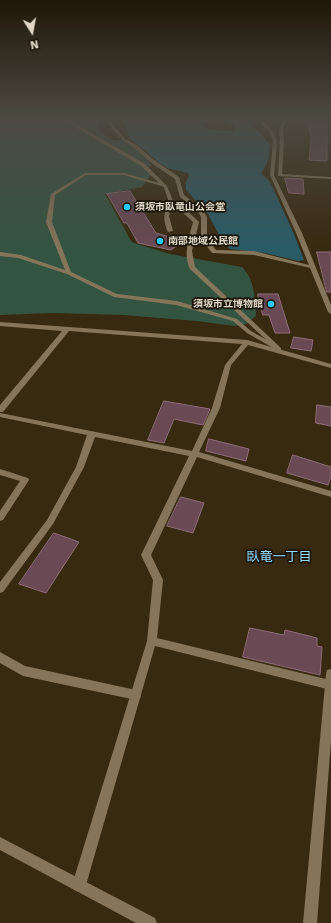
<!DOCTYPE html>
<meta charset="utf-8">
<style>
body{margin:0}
#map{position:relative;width:331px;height:923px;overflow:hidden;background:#382a10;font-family:"Work Sans",sans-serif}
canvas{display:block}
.north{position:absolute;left:12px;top:12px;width:40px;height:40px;-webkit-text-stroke:3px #1a1409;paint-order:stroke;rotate:169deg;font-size:11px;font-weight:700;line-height:16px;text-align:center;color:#e1d8c9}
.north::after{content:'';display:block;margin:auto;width:14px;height:18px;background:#e1d8c9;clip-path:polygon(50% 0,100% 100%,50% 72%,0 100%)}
</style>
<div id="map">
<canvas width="331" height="923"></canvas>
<div class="north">N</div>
</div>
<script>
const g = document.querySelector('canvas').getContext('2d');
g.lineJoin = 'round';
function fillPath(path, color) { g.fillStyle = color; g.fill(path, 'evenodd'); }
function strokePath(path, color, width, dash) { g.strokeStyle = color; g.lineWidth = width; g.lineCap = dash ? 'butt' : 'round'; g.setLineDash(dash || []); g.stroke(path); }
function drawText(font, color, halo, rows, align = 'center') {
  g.font = font + ' "Work Sans","Noto Sans JP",sans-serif'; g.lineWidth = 3.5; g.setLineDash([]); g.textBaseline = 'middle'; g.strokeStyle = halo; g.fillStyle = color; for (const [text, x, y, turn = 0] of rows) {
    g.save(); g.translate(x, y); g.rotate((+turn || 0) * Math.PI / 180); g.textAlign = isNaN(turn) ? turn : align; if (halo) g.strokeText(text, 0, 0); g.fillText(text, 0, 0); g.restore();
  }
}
fillPath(new Path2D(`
 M0,119H109L96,124L99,130L111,140H122L134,148L152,165L146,169L151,175L142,187L105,194L131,241L134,243L170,254L242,267C255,280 255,299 256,316L246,324L234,326L197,321L123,315L53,313L0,315Z`), '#345442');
fillPath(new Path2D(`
 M122,119H248L249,124L259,132L270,145L268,161L261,173L270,182L273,188L294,234L304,260L298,261L265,253L230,249L221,239L208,214L186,190V182L189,176L188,173L167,168L153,158L146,151L130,139L125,125L122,123ZM211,120L226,121L234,126L235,130C223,132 212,131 201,125L202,122Z`), '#295b67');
const building = new Path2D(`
 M308,119H327V161L309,160L311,139Z
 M285,178L303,179L304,194L289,193Z
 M130,191L156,233L183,241L171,250L138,243L127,223H124L107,194Z
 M317,252H331V292H327Z
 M258,294H278L290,333H275L269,315H263Z
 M294,337L313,340L311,351L291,348Z
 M164,401L210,409L203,425L174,419L164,443L148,440Z
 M317,405L331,407V426L316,423Z
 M209,439L249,449L246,461L206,451Z
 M293,455L331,467V476L328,485L287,473Z
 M181,497L204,503L193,533L167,526Z
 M54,533L79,542L46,593L19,584Z
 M250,628L284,635L285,630L317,638V646L322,647L320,675L243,657Z`);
fillPath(building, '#684954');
strokePath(building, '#8f6e79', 1);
fillPath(new Path2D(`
 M163,185L167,186L173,201L184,208L199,222L192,251L195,267L281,348V350H277L190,269C183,254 189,237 193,222L180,210L172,205L169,216L173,231L168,232C163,222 163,212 169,202Z
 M0,652L25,666L136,690L140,691L141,695L140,699L136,700L23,676L0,663Z`), '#85755a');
fillPath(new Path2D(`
 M62,119H67L145,164L167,186L165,187L124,175H86L55,195L52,222L71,272L117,294L177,301L237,319L251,331L279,347V349H275L247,333L233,321L176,305L114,297L67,274L18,258L0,256V252L21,255L65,270L46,222L51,194L85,173H124L159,183L141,166Z
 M110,119H114L111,122L124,138L138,146L154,160L179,177L184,195L202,209L207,217V239L216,250L254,251L309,265L296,233L270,175L273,141L270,133L262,125L258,119H262L274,133L277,141L274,175L302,233L316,268L315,269L254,255L212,253L201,239V217L198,211L180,197L175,179L150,162L134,148L122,140L107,122Z
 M278,119H286L287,120L285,121Z`), '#85755a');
fillPath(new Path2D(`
 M284,119H288L283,128L284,141L282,174L331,177V179L278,176L280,141L279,128Z
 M313,266L316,268L331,305V314L328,312L310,268Z
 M0,322L247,340L331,364V368L248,345L231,365L220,408L199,452L331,491V497L197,457L151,555L163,580L157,638L330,680L331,690L155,646L86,885L84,890L79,892L74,890L72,885L147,641L153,580L141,555L189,456L95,437L84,467L53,524L3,592L0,593V582L47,520L76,467L87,435L0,417V413L192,451L212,408L225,365L242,344L69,331L3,412H0V405L62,331L0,326Z
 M0,469L28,478L29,480L3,520L0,521V511L20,481L0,475Z`), '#85755a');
fillPath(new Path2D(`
 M331,669V741L317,923H303L326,674L327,670Z
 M0,837L155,918L157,923H136L0,850Z`), '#85755a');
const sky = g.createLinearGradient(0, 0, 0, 248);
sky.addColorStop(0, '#1f1709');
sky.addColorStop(0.48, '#4d4a42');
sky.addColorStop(1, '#4d4a4200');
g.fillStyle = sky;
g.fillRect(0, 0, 331, 248);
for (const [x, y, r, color] of [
 [127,207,4,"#21c9fd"],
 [160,241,4,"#21c9fd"],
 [271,304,4,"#21c9fd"]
]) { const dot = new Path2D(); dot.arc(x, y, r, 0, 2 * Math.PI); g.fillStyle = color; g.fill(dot); strokePath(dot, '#1a1409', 1.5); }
drawText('bold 10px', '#e1d8c9', '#1a1409', [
 ["須坂市臥竜山公会堂",135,207],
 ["南部地域公民館",168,241],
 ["須坂市立博物館",263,304,"right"]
], 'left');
drawText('13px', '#95daf7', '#1a1409', [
 ["臥竜一丁目",279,557]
]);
</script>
